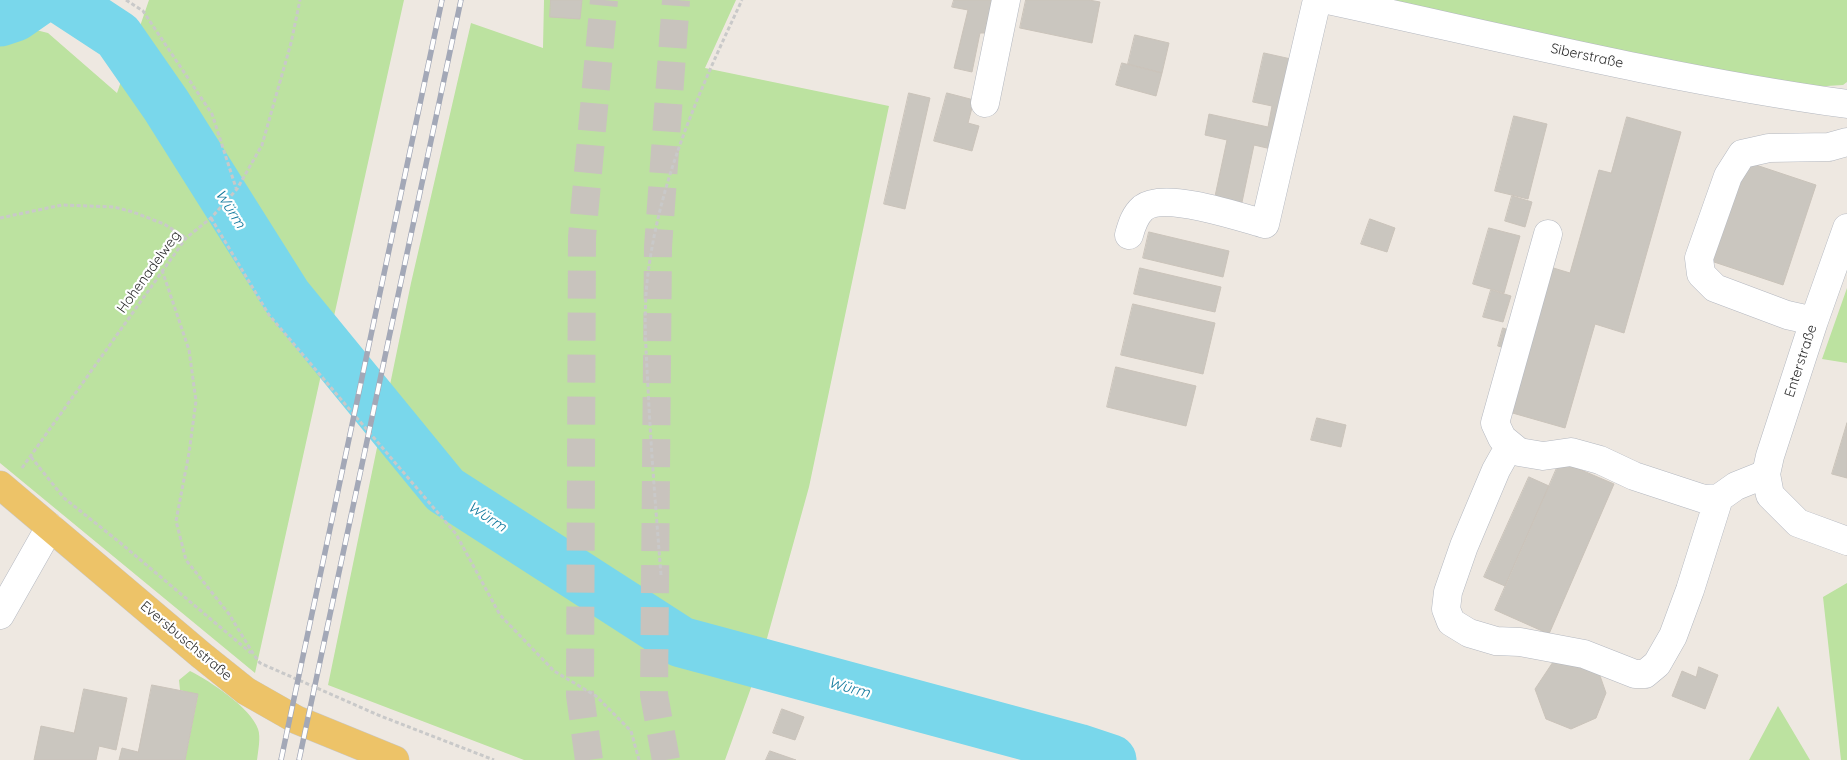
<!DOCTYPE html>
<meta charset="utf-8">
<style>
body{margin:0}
canvas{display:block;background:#eee8e1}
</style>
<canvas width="1847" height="760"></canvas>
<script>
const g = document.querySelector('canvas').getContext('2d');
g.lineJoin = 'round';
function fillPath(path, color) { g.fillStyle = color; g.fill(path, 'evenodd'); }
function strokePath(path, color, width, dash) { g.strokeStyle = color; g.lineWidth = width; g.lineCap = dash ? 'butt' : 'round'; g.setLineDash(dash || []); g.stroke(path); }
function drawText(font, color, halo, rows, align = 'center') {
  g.font = font + ' Quicksand,sans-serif'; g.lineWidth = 4.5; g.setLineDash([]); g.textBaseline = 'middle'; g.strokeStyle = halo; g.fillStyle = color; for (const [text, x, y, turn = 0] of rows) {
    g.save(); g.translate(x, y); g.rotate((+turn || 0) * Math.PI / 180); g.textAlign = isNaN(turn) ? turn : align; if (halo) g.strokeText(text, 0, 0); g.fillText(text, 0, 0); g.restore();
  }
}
fillPath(new Path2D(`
 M149,0H404L255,673L0,463V21L48,33L117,93Z
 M544,0H736L705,68L889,106L809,487L761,660L725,760H524L328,685L411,283L471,23L543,48Z
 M1386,0H1847V82L1843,85L1810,87L1626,52Z
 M1847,288V363L1822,359Z
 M1847,583V760H1841L1823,597Z
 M190,671C210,681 251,708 258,729C261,737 258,751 257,760H185L198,695L180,690L179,680Z
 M1778,706L1810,760H1749Z`), '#bce2a0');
strokePath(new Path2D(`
 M63,0L118,36L166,105L287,297L445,490L681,642L1078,749L1111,760
 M0,21L15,16L38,0`), '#79d7eb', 51);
const building = new Path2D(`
 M551,0H582L580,19L550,17Z
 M954,0H992L985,33H980L972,72L954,68L968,10L952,7Z
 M1026,0H1089L1100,2L1092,43L1020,28Z
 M1135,35L1169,43L1162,73L1128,64Z
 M1264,53L1300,61L1280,151L1254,145L1241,207L1214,201L1227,140L1205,135L1209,114L1268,127L1272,106L1253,102Z
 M1122,63L1162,73L1156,96L1116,85Z
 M909,93L930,98L905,209L884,204Z
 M947,93L974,100L968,123L979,126L972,151L934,141Z
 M1514,116L1547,124L1528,199L1495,191Z
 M1627,117L1681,132L1624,333L1595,324L1565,428L1509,412L1550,267L1570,273L1599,170L1611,173Z
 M1744,161L1816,185L1783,285L1711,261Z
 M1512,196L1532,202L1525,227L1505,221Z
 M1370,219L1395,228L1387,252L1361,244Z
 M1489,228L1520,236L1504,293L1473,284Z
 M1149,232L1229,251L1223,277L1143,258Z
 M1140,268L1221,287L1215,312L1134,294Z
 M1491,290L1511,296L1503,322L1483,317Z
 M1133,304L1215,323L1203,374L1121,355Z
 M1503,328L1514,332L1508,349L1498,346Z
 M1116,367L1196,386L1186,426L1107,407Z
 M1317,418L1346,425L1341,447L1311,440Z
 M1847,423V478L1832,474Z
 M1560,461L1614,484L1549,634L1495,610Z
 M1529,477L1549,486L1505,586L1484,577Z
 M1577,658L1598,670L1606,693L1596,718L1571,729L1546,719L1535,689L1553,662Z
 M1699,667L1718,675L1705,709L1672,696L1682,671L1696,677Z
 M152,685L198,694L185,760H119L122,748L138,752Z
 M84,689L127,698L116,750L99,746L96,760H34L41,726L74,733Z
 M782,709L804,717L795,740L773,733Z
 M770,751L796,760H766Z`);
fillPath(building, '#cac6bf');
strokePath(building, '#cac3ba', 1);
strokePath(new Path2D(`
 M589,760L580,695L582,237L604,0
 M666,760L654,695L658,247L676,0`), '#c8c3bd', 28, [28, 14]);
const minor = new Path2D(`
 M1328,0C1500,37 1672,80 1847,104
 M985,103L1006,0
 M1847,228L1814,321L1770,456L1766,474L1770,495L1798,523L1847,541
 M1548,234L1495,423L1502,438L1519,452L1543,456L1571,452L1600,460L1634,476L1704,499L1719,498L1736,486L1766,474
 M1129,235C1132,224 1135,215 1143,208C1164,191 1240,217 1265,224L1317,0
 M1814,321L1787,315L1715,288L1701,274L1699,258L1728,176L1742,154L1769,148L1829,147L1847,142
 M1510,445L1496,470L1464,546L1448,592L1446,609L1451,622L1469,633L1496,641L1520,642L1584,654L1635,674H1645L1657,664L1673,636L1690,590L1719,498
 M0,615L50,527`);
const major = new Path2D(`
 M0,485L201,655L246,691L297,720L395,760`);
strokePath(minor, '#b4b8c0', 29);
strokePath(major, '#c9c9c9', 29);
strokePath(new Path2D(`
 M126,0L143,11L212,114L236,188
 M0,218L62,205L114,207L133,212L164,224L186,238
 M211,218L269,315L456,534L500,615L554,671L596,696L631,731L639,760
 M162,270L189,350L196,401L189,453L176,521L186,560L229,614L254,655L260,663L378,715L494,760
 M31,457L64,498L118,541L251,653
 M22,468L186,238L211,218L237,189L262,145L291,43L300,0
 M661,575C656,512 651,450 648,387C646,349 643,311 648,274C660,177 701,87 742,0`), '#c9c9c9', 3, [4, 2.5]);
strokePath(minor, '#fff', 28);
strokePath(major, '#edc368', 28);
const rail = new Path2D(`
 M281,760L442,0
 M299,760L461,0`);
strokePath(rail, '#a3a8b7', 5.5);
strokePath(rail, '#fff', 4, [11]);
drawText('14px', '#2e2e2e', '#fff', [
 ["Siberstraße",1587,56,12],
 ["Hohenadelweg",149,272,-54],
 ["Enterstraße",1801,361,-72],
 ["Eversbuschstraße",186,641,40]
]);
drawText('italic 15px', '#12799d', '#fff', [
 ["Würm",230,209,57],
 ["Würm",487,517,33],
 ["Würm",849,688,15]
]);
</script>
